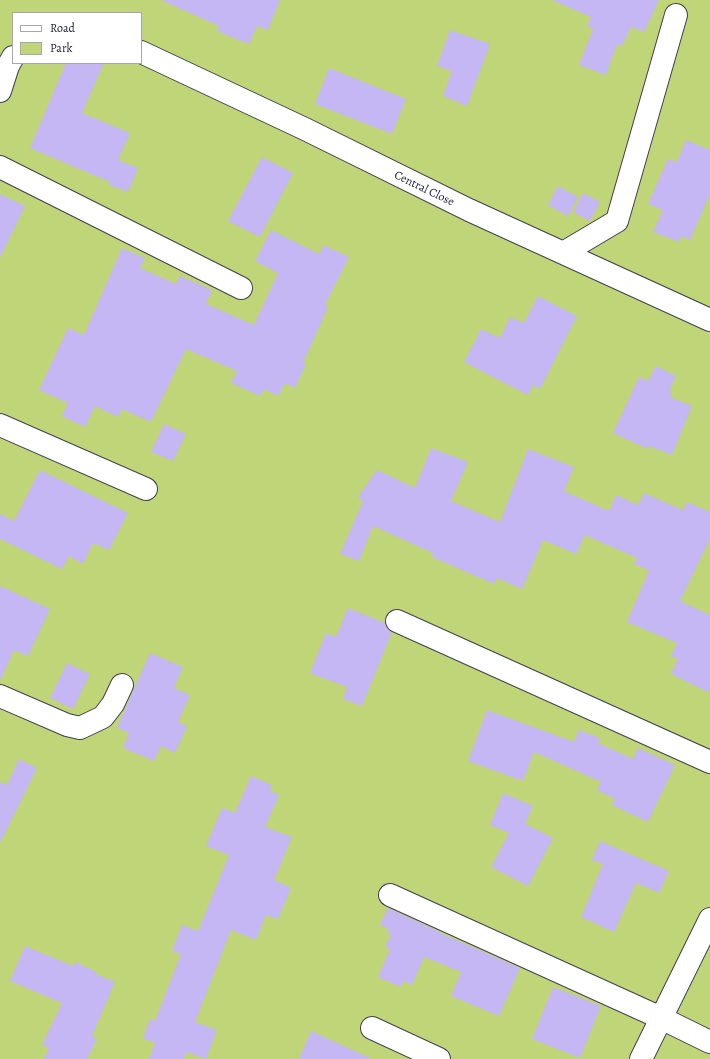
<!DOCTYPE html>
<style>
body{margin:0}
#map{position:relative;width:710px;height:1059px;overflow:hidden;background:#f5e8d1;font-family:Alegreya,serif}
canvas{display:block}
.legend{position:absolute;left:12px;top:12px;width:130px;height:52px;box-sizing:border-box;background:#fff;border:1px solid #a7a7b1;margin:0;padding:5px 7px;list-style:none;font-size:12px;color:#22223b}
.legend li{display:flex;align-items:center;gap:8px;height:20px}
.legend b{width:20px;border:1px solid #a7a7b1}
</style>
<div id="map">
<canvas width="710" height="1059"></canvas>
<ul class="legend">
<li><b style="height:5px;background:#fff"></b>Road</li>
<li><b style="height:11px;background:#c0d578"></b>Park</li>
</ul>
</div>
<script>
const g = document.querySelector('canvas').getContext('2d');
g.lineJoin = 'round';
function fillPath(path, color) { g.fillStyle = color; g.fill(path, 'evenodd'); }
function strokePath(path, color, width, dash) { g.strokeStyle = color; g.lineWidth = width; g.lineCap = dash ? 'butt' : 'round'; g.setLineDash(dash || []); g.stroke(path); }
function drawText(font, color, halo, rows, align = 'center') {
  g.font = font + ' Alegreya,serif'; g.lineWidth = 3; g.setLineDash([]); g.textBaseline = 'middle'; g.strokeStyle = halo; g.fillStyle = color; for (const [text, x, y, turn = 0] of rows) {
    g.save(); g.translate(x, y); g.rotate((+turn || 0) * Math.PI / 180); g.textAlign = isNaN(turn) ? turn : align; if (halo) g.strokeText(text, 0, 0); g.fillText(text, 0, 0); g.restore();
  }
}
fillPath(new Path2D(`
 M0,0H710V1059H0ZM13,13H141V63H13Z`), '#c0d578');
fillPath(new Path2D(`
 M161,0H280L268,30L257,26L249,44L217,31L219,26Z
 M552,0H659L644,32L631,27L622,46L617,44L606,75L579,65L593,29L587,26L591,17Z
 M450,30L490,44L467,106L443,96L452,71L437,66Z
 M66,63H104L82,113L130,133L118,160L138,168L128,192L109,185L110,182L30,148Z
 M329,68L406,99L392,134L315,104Z
 M686,140L710,150V194L690,240L681,236L679,242L653,232L663,210L648,204L668,159L677,162Z
 M262,157L293,173L260,237L228,221Z
 M558,186L578,197L568,216L548,205Z
 M583,193L600,202L590,221L573,212Z
 M0,194L25,206L0,258Z
 M271,230L319,254L324,245L349,257L325,305L328,307L303,363L306,364L295,388L285,383L278,396L264,389L260,396L231,383L237,371L186,349L151,422L122,409L118,417L95,406L85,427L62,416L68,403L39,390L68,328L84,335L122,248L145,258L140,268L176,284L180,276L212,290L206,304L254,325L278,273L255,261Z
 M538,296L577,316L540,389L533,385L528,395L464,362L481,329L500,338L510,317L524,323Z
 M656,366L676,376L669,390L672,392L670,397L692,406L672,455L649,446L648,449L613,433L639,377L648,381Z
 M164,424L186,434L173,461L151,452Z
 M431,448L468,462L451,501L500,522L528,449L574,467L564,491L609,511L616,495L638,505L644,493L683,510L687,502L710,512V539L680,601L710,615V693L671,674L678,659L671,656L677,643L627,622L649,570L634,564L637,558L585,535L576,554L543,540L522,589L497,578L494,584L432,557L433,553L373,526L359,561L340,554L363,501L358,497L377,470L415,488Z
 M40,470L128,513L109,550L93,543L83,564L69,556L62,569L0,539V514L14,521Z
 M0,586L50,609L28,656L14,650L0,681Z
 M348,608L385,623L387,629L392,632L362,706L343,699L347,687L310,673L326,633L336,637Z
 M150,653L183,667L174,688L190,695L178,722L187,726L175,753L161,746L154,761L123,748L129,733L117,728Z
 M67,663L90,674L73,709L50,698Z
 M487,710L574,742L579,730L600,738L598,743L633,759L638,748L675,765L648,822L612,805L615,799L597,790L601,782L534,752L523,781L468,761Z
 M19,759L37,768L0,843V782L7,785Z
 M251,776L272,785L270,791L279,795L265,827L292,837L274,880L291,888L278,919L266,915L256,940L231,930L195,1022L217,1030L206,1059L186,1052L184,1059H149L155,1043L143,1038L150,1019L155,1021L181,954L172,951L182,925L198,931L229,855L206,846L222,808L235,813Z
 M503,793L533,806L525,824L553,838L528,886L491,867L509,833L490,825Z
 M600,841L669,871L659,893L636,883L614,932L581,917L603,864L592,860Z
 M388,908L440,932V933L520,968L499,1016L451,996L461,972L424,957L412,985L403,981L401,987L378,977L390,949L385,947L391,935L387,933L389,929L380,925Z
 M25,946L73,966L75,962L97,972L96,974L115,982L92,1036L97,1039L87,1059H44L49,1048L42,1045L62,1003L10,981Z
 M553,987L601,1006L580,1058L532,1039Z
 M311,1031L372,1059H299Z`), '#c5b6f4');
const minor = new Path2D(`
 M141,52L305,129L469,210L710,320
 M0,91L8,66L13,57
 M0,167L241,288
 M563,253L617,221L676,15
 M0,425L146,489
 M397,621L710,762
 M0,696L67,725L80,728L103,717L113,704L122,685
 M390,895L661,1018L710,1042
 M372,1028L439,1059
 M641,1059L710,919`);
strokePath(minor, '#424052', 24);
strokePath(minor, '#fff', 22);
drawText('12px', '#22223b', '#fff', [
 ["Central Close",424,189,26]
]);
</script>
